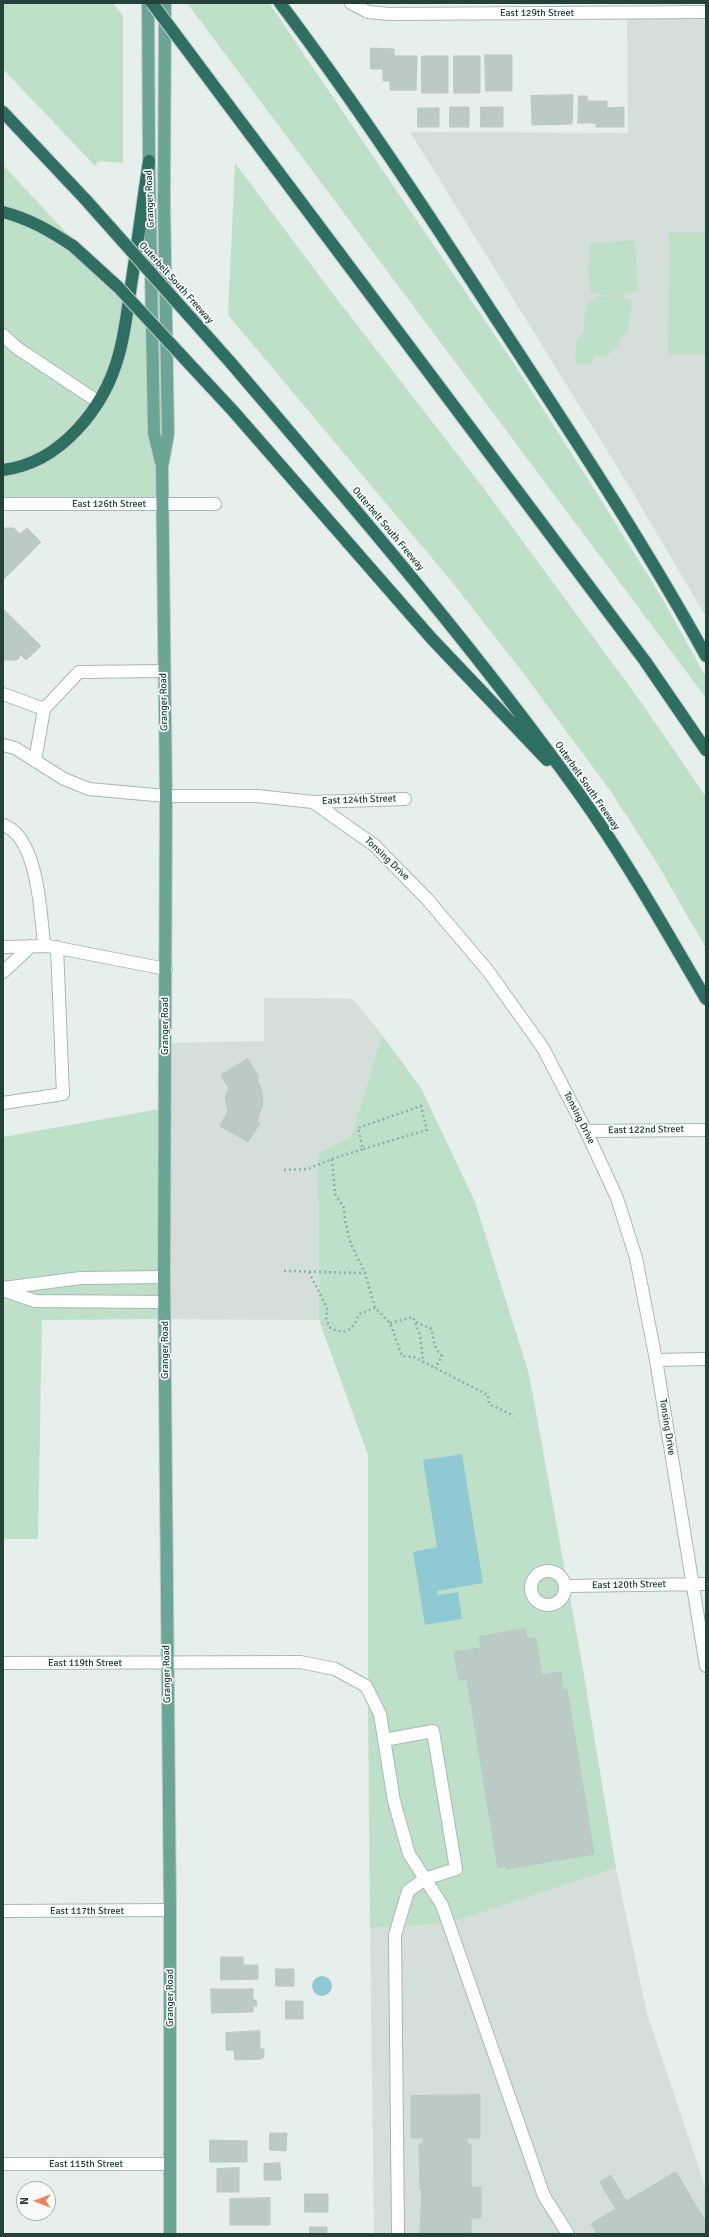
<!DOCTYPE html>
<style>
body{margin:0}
#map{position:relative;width:709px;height:2237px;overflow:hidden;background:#e6efeb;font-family:Signika,sans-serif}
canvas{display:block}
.frame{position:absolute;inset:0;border:4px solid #24423a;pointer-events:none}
.north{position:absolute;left:16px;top:2181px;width:40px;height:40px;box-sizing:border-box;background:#f7fbf9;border:1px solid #a3b1ad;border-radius:50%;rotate:270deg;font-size:11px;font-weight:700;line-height:16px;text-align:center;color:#24423a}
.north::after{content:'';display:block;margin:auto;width:14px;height:18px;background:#f4845f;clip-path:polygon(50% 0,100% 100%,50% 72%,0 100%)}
</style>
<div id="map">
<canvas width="709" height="2237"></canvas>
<div class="frame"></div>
<div class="north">N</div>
</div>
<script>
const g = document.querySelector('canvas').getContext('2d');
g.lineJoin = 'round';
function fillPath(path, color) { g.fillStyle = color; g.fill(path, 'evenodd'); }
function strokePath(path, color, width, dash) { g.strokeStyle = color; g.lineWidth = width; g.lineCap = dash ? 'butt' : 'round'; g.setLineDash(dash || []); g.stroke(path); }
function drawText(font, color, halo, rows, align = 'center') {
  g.font = font + ' Signika,sans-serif'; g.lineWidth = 3.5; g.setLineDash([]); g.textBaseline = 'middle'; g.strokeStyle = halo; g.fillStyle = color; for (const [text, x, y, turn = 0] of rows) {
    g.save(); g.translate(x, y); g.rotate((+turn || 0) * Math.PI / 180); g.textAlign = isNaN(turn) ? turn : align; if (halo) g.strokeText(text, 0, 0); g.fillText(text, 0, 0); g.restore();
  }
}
fillPath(new Path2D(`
 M706,12V617L629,486L410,132L628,133L627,13Z
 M264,998L353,999L382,1035L351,1137L318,1153L319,1320L164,1319L165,1043L264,1041Z
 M616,1868L647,2014L706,2189V2234H374L370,1928L448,1922Z`), '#d4dfda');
fillPath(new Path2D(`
 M3,3H113L123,16V163L99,161L95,166L3,69Z
 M187,3H269L509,356L593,487L659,593L706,677V698Z
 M235,163L330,290L482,486L641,702L706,797V948L654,858L609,789L524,674L452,582L228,315Z
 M3,165L169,343L163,504H3Z
 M669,232H706V354H668Z
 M635,240L638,290L620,296L632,300L628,331L621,339L618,346L605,357L596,355L591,363L577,365C574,357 575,343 579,336L583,334L586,306L595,297L614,296L591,293L588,270L590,243Z
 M382,1035L421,1088L475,1202L529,1374L583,1669L616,1868L448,1923L370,1928L368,1713V1455L319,1320L318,1153L351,1137Z
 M165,1108L164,1319L42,1320L38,1539H3V1137Z`), '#bfe0c8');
fillPath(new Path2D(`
 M462,1454L483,1583L437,1591L438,1595L458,1592L462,1619L425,1625L413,1552L437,1547L423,1460Z
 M312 1986a10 10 0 1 1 20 0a10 10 0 1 1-20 0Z`), '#8ec9d4');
const building = new Path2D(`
 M371,48L394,49V56H417L416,90H390V81H383V69H371Z
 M485,55H512V91H486Z
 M422,56H448V93H422Z
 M454,56H480V93H454Z
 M573,95L572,124L532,125L531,96Z
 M579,96H587V101H607V108L624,107V127H596V123H578Z
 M450,107H469V127H450Z
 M481,107H503V127H481Z
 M418,108H439V127H418Z
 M3,528H14L20,534L27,528L41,542L3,580Z
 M3,609L41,646L26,660L21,655L17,660H3Z
 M248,1059L259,1078L257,1079L262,1092L263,1104L257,1121L260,1123L248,1142L220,1126L228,1111L225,1098L229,1089L221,1075Z
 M525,1629L527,1639L536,1638L542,1675L561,1672L563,1690L567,1689L594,1854L506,1869V1866L498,1868L467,1679L459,1680L454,1652L481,1648L479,1637Z
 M221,1957H243V1965H258V1979L221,1980Z
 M276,1969H294V1986H276Z
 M211,1989H253V2000H256L257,2006H253V2012L212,2013Z
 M286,2001H303V2019H286Z
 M260,2031V2049H264V2057L261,2059L235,2060L234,2050H226V2033Z
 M480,2095V2138H467V2144H471V2187H481V2218H471V2234H420L422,2189H420L419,2144H423V2138H411V2096Z
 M270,2133H287L286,2151L270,2150Z
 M210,2140L247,2141V2162H210Z
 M280,2163L281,2180H264V2164Z
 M239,2168V2192H217V2169Z
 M676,2172L706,2222V2234H597L591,2224L616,2209L600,2182L611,2175L626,2201Z
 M305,2194H328V2212H305Z
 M270,2198V2225H230V2199Z
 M310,2227H327V2234H310Z`);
fillPath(building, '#bbcac4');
strokePath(building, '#b8c9c2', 1);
const minor = new Path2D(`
 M351,3L368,12L389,14L706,12
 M3,335L17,348L97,401
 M3,504H215
 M3,694L44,709L79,672L164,671
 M3,745L15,748L64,779L89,789L166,796H257L313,802L374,845L427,899L488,971L543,1048L586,1131L617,1198L636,1258L656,1360L706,1666
 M35,761L44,709
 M313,802L405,799
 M3,825C38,836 41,915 44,946
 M3,947L48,946L166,969
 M3,972L31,946
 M3,1103L63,1094L57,947
 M586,1131L706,1130
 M3,1288L81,1278L164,1277
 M3,1290L35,1301L164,1302
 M656,1360L706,1359
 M531 1588a17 17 0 1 1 34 0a17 17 0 1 1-34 0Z
 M566,1586L706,1584
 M3,1663L300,1662L335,1669L366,1686L380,1714L394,1801L409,1854L442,1905L544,2196L568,2234
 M384,1740L433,1731L456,1869L425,1879L408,1891L395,1935L398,2234
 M3,1911L170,1910
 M3,2164H170`);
const major = new Path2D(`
 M148,3L149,161L154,433L161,462
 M165,3L164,202L168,434L162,467L166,796L164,1277L170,1910V2234`);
const highway = new Path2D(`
 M280,3C357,105 427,212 497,320C569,430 642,540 706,656
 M223,98L645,661L706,750
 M3,112L85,199
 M3,212C30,219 50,231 73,246
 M231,363C350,503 470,642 578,792C625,858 665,929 706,999
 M234,412L432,639L547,760
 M3,470C61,463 105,407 119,354C126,329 128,303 132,279C138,239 143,200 149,161`);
strokePath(minor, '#a8b8b2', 14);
strokePath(major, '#c2cac8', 14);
strokePath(highway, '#c2cac8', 14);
strokePath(new Path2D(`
 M332,1159L363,1149L358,1128L421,1106L427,1130L363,1149
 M284,1170L308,1169L332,1159L335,1194L344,1208L345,1221L351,1244L365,1273L375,1308L390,1323L402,1356L414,1357L488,1395L489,1404L514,1416
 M284,1271L365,1273
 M309,1272L327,1308L326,1318L329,1327C346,1336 352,1331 359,1314L375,1308
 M416,1322L432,1329C433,1340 434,1348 442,1356L435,1368
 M390,1323L413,1317L420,1335L423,1360`), '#86b3a5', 2.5, [2, 3]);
strokePath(minor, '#fff', 12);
strokePath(major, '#6aa596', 12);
strokePath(highway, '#2f6f62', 12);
const highwayBridge = new Path2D(`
 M152,3L223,98
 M85,199L231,363
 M73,246L118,287L234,412`);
strokePath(highwayBridge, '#c2cac8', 14, []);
strokePath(highwayBridge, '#2f6f62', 12);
drawText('10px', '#24423a', '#f7fbf9', [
 ["East 129th Street",537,13],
 ["Granger Road",150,199,-92],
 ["Outerbelt South Freeway",176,283,48],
 ["East 126th Street",109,504],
 ["Outerbelt South Freeway",388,529,50],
 ["Granger Road",164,702,-91],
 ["Outerbelt South Freeway",587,786,55],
 ["East 124th Street",359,800,-2],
 ["Tonsing Drive",387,859,44],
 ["Granger Road",165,1026,-90],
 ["Tonsing Drive",579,1118,63],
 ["East 122nd Street",646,1130,-1],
 ["Granger Road",165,1350,-90],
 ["Tonsing Drive",667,1427,81],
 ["East 120th Street",629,1585,-1],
 ["East 119th Street",85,1663],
 ["Granger Road",167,1674,-91],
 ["East 117th Street",87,1911],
 ["Granger Road",170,1998,-90],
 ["East 115th Street",86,2164]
]);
</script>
